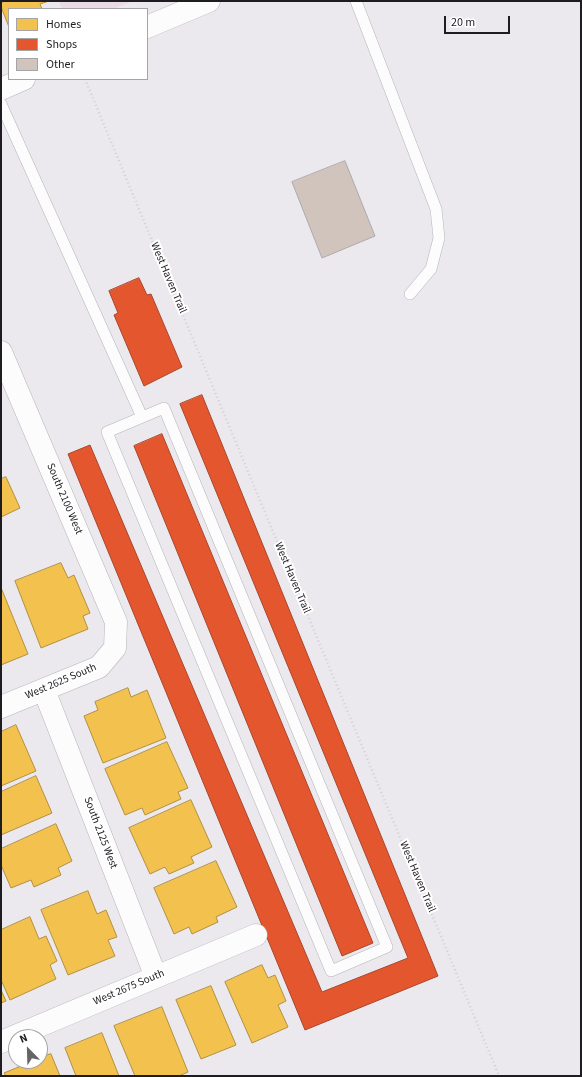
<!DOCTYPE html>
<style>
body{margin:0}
#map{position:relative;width:582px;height:1077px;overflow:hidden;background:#ebe8ee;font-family:"Source Sans 3",sans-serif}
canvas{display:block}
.frame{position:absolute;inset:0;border:2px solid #1e1c20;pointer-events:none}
.legend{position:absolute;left:8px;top:8px;width:140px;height:72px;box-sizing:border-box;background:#fff;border:1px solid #a5a4a6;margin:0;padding:5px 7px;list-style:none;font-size:12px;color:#1e1c20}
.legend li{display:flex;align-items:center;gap:8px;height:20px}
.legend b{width:20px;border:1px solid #a5a4a6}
.north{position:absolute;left:8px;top:1029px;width:40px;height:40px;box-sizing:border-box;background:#fff;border:1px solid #a5a4a6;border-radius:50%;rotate:337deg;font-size:11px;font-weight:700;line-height:16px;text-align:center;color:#1e1c20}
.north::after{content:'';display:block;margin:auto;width:14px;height:18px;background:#666368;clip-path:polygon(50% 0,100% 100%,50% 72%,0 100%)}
.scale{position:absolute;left:444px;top:16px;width:66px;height:18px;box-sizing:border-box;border:2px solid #1e1c20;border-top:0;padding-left:5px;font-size:12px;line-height:14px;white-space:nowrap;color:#1e1c20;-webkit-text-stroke:3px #fff;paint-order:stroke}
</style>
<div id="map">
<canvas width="582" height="1077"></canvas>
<div class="frame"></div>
<ul class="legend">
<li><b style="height:11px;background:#f2c14e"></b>Homes</li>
<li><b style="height:11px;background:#e4572e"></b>Shops</li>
<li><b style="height:11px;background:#d0c4bc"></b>Other</li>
</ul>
<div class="north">N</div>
<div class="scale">20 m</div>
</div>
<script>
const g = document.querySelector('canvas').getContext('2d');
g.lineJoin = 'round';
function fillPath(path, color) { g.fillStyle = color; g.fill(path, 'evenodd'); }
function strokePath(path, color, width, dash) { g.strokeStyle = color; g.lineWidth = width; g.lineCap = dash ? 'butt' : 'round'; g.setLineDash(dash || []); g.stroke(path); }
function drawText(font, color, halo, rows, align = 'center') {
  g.font = font + ' "Source Sans 3",sans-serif'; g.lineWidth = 4; g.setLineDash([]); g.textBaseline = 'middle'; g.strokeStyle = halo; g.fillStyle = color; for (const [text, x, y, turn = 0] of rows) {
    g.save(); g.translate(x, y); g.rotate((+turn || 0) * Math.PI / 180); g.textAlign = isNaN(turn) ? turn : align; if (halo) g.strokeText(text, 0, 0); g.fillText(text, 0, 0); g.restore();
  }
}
fillPath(new Path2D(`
 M59,1H133L113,9H62Z`), '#e9dbe3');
const homes = new Path2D(`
 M6,1H49L40,4L42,9H9V27L1,7V3Z
 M6,477L20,508L1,517V479Z
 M61,563L68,578L74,575L90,613L83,616L88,629L41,648L15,581Z
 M2,590L28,654L1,665V591Z
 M128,688L131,697L147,690L166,738L103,763L84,716L98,710L95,702Z
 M16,725L36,771L1,786V732Z
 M167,742L188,788L178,792L181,799L145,815L142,808L125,815L105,769Z
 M36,776L52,813L1,835V792Z
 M191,800L212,847L191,857L194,863L169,874L165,867L150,874L129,828Z
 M56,824L72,861L58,868L61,875L34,887L31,880L11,888L1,865V849Z
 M216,861L237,907L216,917L218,922L192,934L189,927L174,934L154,888Z
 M88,891L97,914L106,910L117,937L108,940L115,956L68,975L41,910Z
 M30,917L39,939L46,936L57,961L50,965L56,979L10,1000L1,980V930Z
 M262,965L268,978L275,975L286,1001L278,1005L288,1027L252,1043L225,982Z
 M211,986L236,1045L201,1059L176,1000Z
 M1,990L6,1001L1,1003Z
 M162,1007L188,1072L179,1076H135L114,1026Z
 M102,1033L119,1076H76L65,1048Z
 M51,1054L60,1076H6L4,1073L33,1061H40V1058Z`);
fillPath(homes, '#f2c14e');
strokePath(homes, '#b29040', 1);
const shops = new Path2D(`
 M139,278L147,295L151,294L182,367L144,386L114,315L118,313L109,291Z
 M202,395L438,976L305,1030L68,454L90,445L322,992L408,958L180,404Z
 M162,434L373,943L342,956L134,446Z`);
fillPath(shops, '#e4572e');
strokePath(shops, '#a9452a', 1);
const building = new Path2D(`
 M345,161L375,236L322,258L292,182Z`);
fillPath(building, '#d0c4bc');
strokePath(building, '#acaaab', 1);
const lane = new Path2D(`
 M356,1L436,209L439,238L431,269L410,294
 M1,104L142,417
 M164,408L387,947L331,971L107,432Z`);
const street = new Path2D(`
 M1,352L116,622L115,648L99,667L1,707
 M44,690L156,977
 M1,1042L256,935`);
const secondary = new Path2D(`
 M147,27L209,1
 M1,89L24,79`);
strokePath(lane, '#b6b4b8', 12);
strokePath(street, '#b6b4b8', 23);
strokePath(secondary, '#b6b4b8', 23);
strokePath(new Path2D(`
 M85,79L499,1076`), '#d1d0d1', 2.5, [1, 3]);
strokePath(lane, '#fcfcfc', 11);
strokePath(street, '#fcfcfc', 22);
strokePath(secondary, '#fcfcfc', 22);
drawText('11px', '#1e1c20', '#fff', [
 ["West Haven Trail",168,278,67],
 ["South 2100 West",64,499,67],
 ["West Haven Trail",292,578,67],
 ["West 2625 South",61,682,-23],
 ["South 2125 West",100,833,69],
 ["West Haven Trail",417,877,67],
 ["West 2675 South",129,988,-23]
]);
</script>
